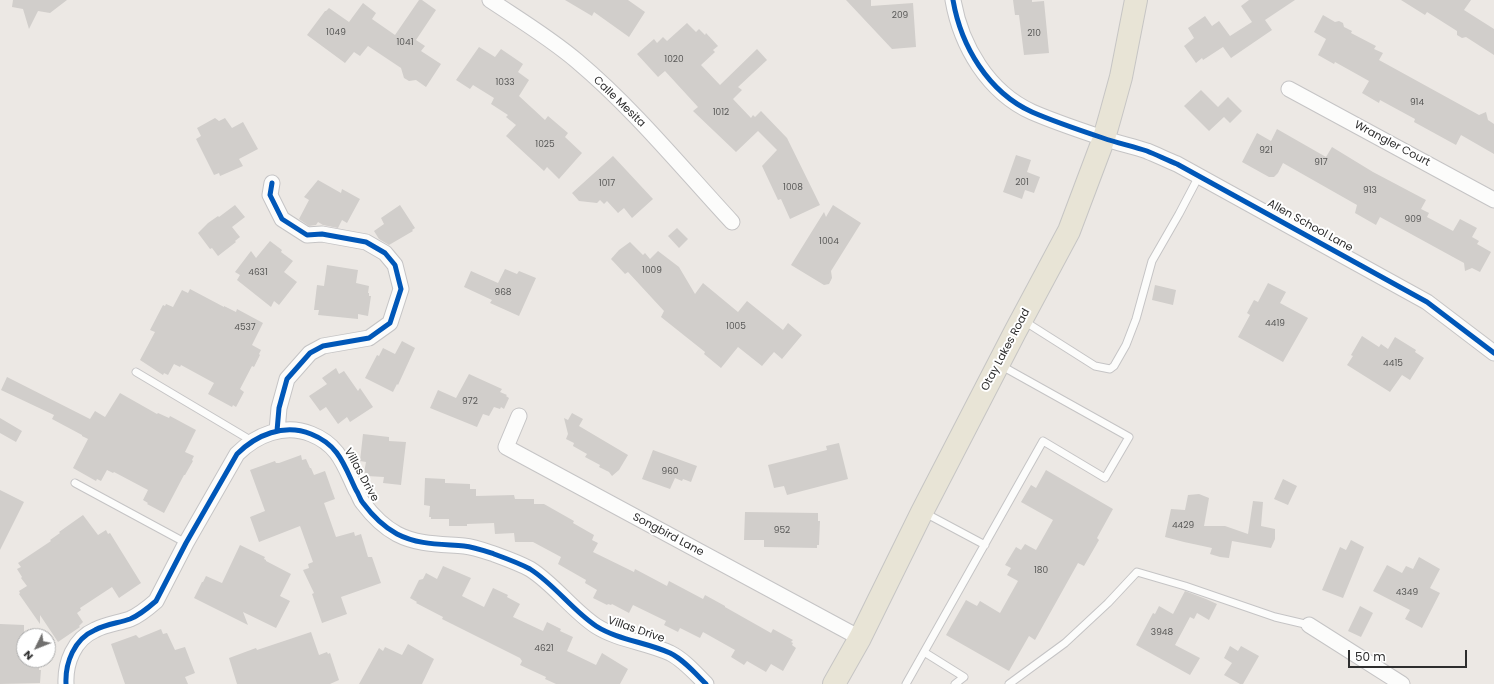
<!DOCTYPE html>
<style>
body{margin:0}
#map{position:relative;width:1494px;height:684px;overflow:hidden;background:#ece8e4;font-family:Poppins,sans-serif}
canvas{display:block}
.north{position:absolute;left:16px;top:628px;width:40px;height:40px;box-sizing:border-box;background:#fff;border:1px solid #ababab;border-radius:50%;rotate:227deg;font-size:11px;font-weight:700;line-height:16px;text-align:center;color:#2e2e2e}
.north::after{content:'';display:block;margin:auto;width:14px;height:18px;background:#706f6e;clip-path:polygon(50% 0,100% 100%,50% 72%,0 100%)}
.scale{position:absolute;left:1348px;top:650px;width:119px;height:18px;box-sizing:border-box;border:2px solid #2e2e2e;border-top:0;padding-left:5px;font-size:12px;line-height:14px;white-space:nowrap;color:#2e2e2e;-webkit-text-stroke:3px #fff;paint-order:stroke}
</style>
<div id="map">
<canvas width="1494" height="684"></canvas>
<div class="north">N</div>
<div class="scale">50 m</div>
</div>
<script>
const g = document.querySelector('canvas').getContext('2d');
g.lineJoin = 'round';
function fillPath(path, color) { g.fillStyle = color; g.fill(path, 'evenodd'); }
function strokePath(path, color, width, dash) { g.strokeStyle = color; g.lineWidth = width; g.lineCap = dash ? 'butt' : 'round'; g.setLineDash(dash || []); g.stroke(path); }
function drawText(font, color, halo, rows, align = 'center') {
  g.font = font + ' Poppins,sans-serif'; g.lineWidth = 4; g.setLineDash([]); g.textBaseline = 'middle'; g.strokeStyle = halo; g.fillStyle = color; for (const [text, x, y, turn = 0] of rows) {
    g.save(); g.translate(x, y); g.rotate((+turn || 0) * Math.PI / 180); g.textAlign = isNaN(turn) ? turn : align; if (halo) g.strokeText(text, 0, 0); g.fillText(text, 0, 0); g.restore();
  }
}
fillPath(new Path2D(`
 M13,0H67L50,13L38,11L29,29L23,9L12,7Z
 M419,0H422L436,10L416,40L425,46L421,51L441,64L426,87L416,80L409,81L404,78L401,68L368,46L360,56L354,52L345,63L307,35L325,11H326L329,8L349,22L363,3L376,13L372,19L395,35Z
 M565,0H628L645,12L629,37L594,12L592,16Z
 M846,0H871V6L913,3L916,47L892,49Z
 M1013,0H1032V2L1044,1L1049,53L1024,55L1019,15H1015Z
 M1249,0H1295L1265,20L1272,30L1231,58L1223,47L1203,60L1202,58L1196,63L1184,46L1194,38L1188,28L1205,16L1212,26L1219,21L1230,36L1252,22L1241,6Z
 M1401,0H1471L1464,10L1494,29V55L1466,37L1462,38L1457,35V31L1427,12L1425,15Z
 M1323,15L1335,22L1339,21L1343,23L1344,27L1352,31L1351,33L1376,46L1374,49L1383,53L1379,60L1479,115L1486,112L1488,120L1494,124V154L1461,135L1456,145L1414,122L1415,119L1380,100L1379,103L1362,93L1369,81L1335,62L1334,64L1318,55L1326,39L1314,32Z
 M687,23L696,32L699,29L705,35L706,33L718,46L713,50L715,52L701,65L720,85L757,49L767,60L738,87L742,90L733,99L751,118L753,115L755,117L761,111L787,138L820,205L790,219L781,199L778,200L762,166L777,150L758,131L736,152L693,111L698,107L665,71L658,77L637,54L654,39L657,43L663,37L667,41Z
 M479,47L495,57L501,49L523,64L518,72L529,80L519,96L545,120L548,116L568,133L565,137L582,153L559,179L547,167L544,171L506,136L516,125L506,117L508,115L491,104L494,98L473,85L470,89L456,80Z
 M1201,90L1218,107L1228,97L1242,111L1230,123L1224,117L1209,131L1184,106Z
 M215,118L219,121L225,118L232,128L243,122L258,149L239,159L243,166L220,176L219,173L214,175L196,139L201,136L197,128Z
 M1277,129L1326,157L1332,147L1373,172L1426,200L1421,209L1429,213L1427,217L1453,231L1460,219L1477,228L1472,237L1479,241L1477,244L1491,252L1480,272L1472,268L1465,271L1464,263L1380,217L1376,225L1355,213L1357,205L1283,163L1278,173L1274,177H1269L1242,162L1257,133L1271,141Z
 M1016,155L1031,160L1027,172L1040,177L1034,193L1025,190L1022,199L1003,192Z
 M613,156L653,199L632,218L624,208L618,213L607,201L604,204L600,200L597,203L579,201L572,193Z
 M318,180L341,193L342,189L360,199L347,223L342,220L338,228L323,225L318,222L316,225L309,226L299,219L309,200L304,197Z
 M235,205L245,217L232,227L240,237L235,241L236,242L218,256L212,248L210,249L198,233L208,223L218,216L219,217Z
 M400,205L415,228L412,230L413,231L389,245L379,239L374,231L384,224L381,218Z
 M833,205L861,223L831,271L832,278L829,284L824,285L791,265L824,212L826,217Z
 M677,228L688,239L679,248L668,236Z
 M270,241L282,250L281,252L293,261L284,272L297,282L279,305L274,301L271,307L237,280L240,275L235,272L251,251L256,258Z
 M630,242L643,255L645,253L650,259L658,251L679,267L695,294L703,283L738,312L747,301L783,330L788,323L802,335L782,359L774,352L762,366L738,347L721,368L704,354L705,352L661,317L664,311L628,272L625,274L611,259L619,250Z
 M327,265L358,270L356,283L369,286L368,293H369V296H371L368,316L358,314V319L318,315L319,310H314L317,285L324,286Z
 M505,269L517,274L519,271L536,278L519,316L490,303L492,300L464,287L471,271L498,283Z
 M1268,283L1286,292L1280,303L1308,318L1283,362L1238,337L1250,315L1247,313L1254,300L1258,302Z
 M1155,285L1176,290L1173,305L1152,300Z
 M190,289L224,307V306L236,312L237,309L263,323L252,345L261,350L259,354L260,355L254,367L252,366L240,389L244,392L236,407L233,405L232,407L208,394L214,383L181,365L180,367L174,364L168,375L164,373L163,375L140,360L155,332L150,330L163,305L165,306L166,304L173,307L182,290L188,293Z
 M1362,336L1379,347L1381,344L1388,349L1395,337L1416,350L1415,352L1424,358L1410,380L1402,375L1390,392L1347,365L1353,356L1351,355Z
 M402,341L415,348L398,385L397,384L393,392L365,378L377,355L379,356L383,348L395,354Z
 M336,368L339,374L344,371L358,391L360,388L373,407L350,422L347,417L338,424L326,407L320,411L309,396L327,384L322,378Z
 M469,374L502,389L500,392L507,395L506,396L509,398L504,409L501,407L500,409L494,407L489,416L483,414L477,427L430,408L438,390L456,398Z
 M7,377L90,419L95,411L105,417L120,393L157,414L158,413L169,418L170,416L196,430L185,452L194,456L192,460L193,461L185,475H184L164,513L147,504L148,503L143,500L148,490L114,472L113,473L107,470L101,481L97,479L96,481L73,468L88,439L82,436V435L52,419L54,415L1,390Z
 M572,413L583,419L579,426L628,455L619,470L612,476L609,472L599,467L600,465L585,457L587,454L573,446L574,443L566,439L568,434L564,418L568,420Z
 M0,418L22,431L16,442L0,433Z
 M363,434L389,437V441L406,442L401,485L383,483L384,477L367,476V473H364L366,462L360,461Z
 M839,443L848,479L787,495L784,486L774,488L768,465L827,450L826,446Z
 M653,450L697,466L691,482L683,479L682,481L675,478L670,489L642,479Z
 M301,455L302,460L306,459L310,468H311L314,475L325,471L335,499L324,503L336,537L354,532L355,536L361,534L368,557H372L381,583L341,597L347,614L322,623L312,594L314,593L303,570L309,568L308,564L313,562L300,526L259,542L250,517L265,511L250,470L275,461L276,463H279Z
 M1046,470L1113,509L1097,538L1099,540L1084,566L1078,563L1035,640L1029,636L1009,671L946,635L966,600L977,606L980,601L1000,613L1018,581L1007,575L1011,568L1005,565L1016,547L1021,550L1025,544L1036,550L1053,520L1021,502L1031,485L1036,488Z
 M425,478L445,479V483L470,484V489H476V496L514,495L515,499H534V504H544L574,521L573,523L594,535L592,540L598,543L593,552L634,572L635,569L667,586L669,581L703,599L705,595L725,606V607L771,633L773,629L793,640L791,642L793,643L792,645L796,648L783,671L771,664L766,672L747,661L744,665L731,657L735,650L703,632L700,638L680,628L678,632L664,625L666,621L633,605L629,613L612,604L611,605L608,604L607,605L593,598L597,590L585,583L586,580L558,564L561,557L533,542H515L514,533L495,534L494,523L467,524V526H449V519H431V517H429L430,506L424,505Z
 M1283,479L1297,486L1288,505L1274,499Z
 M0,490L24,502L0,550Z
 M1199,494L1209,498L1204,526H1225L1248,534L1253,501L1263,502L1261,526L1275,529V539L1271,548L1232,541L1229,558L1220,557L1210,554L1212,548L1184,542L1165,537L1171,509L1185,510L1188,495Z
 M745,512L818,513V521H820L819,545H817V548L764,547V540H744Z
 M83,515L98,535L106,530L108,534L110,533L141,583L119,598L112,587L80,608L81,610L77,613L83,622L79,626L80,627L58,642L40,615V624L19,594L20,593L19,591L27,586L21,578L22,577L17,569L21,567L18,563L51,541L50,540L60,533L59,532Z
 M1351,540L1364,547L1343,598L1322,590L1340,547L1346,550Z
 M240,545L265,557L264,559L266,560V561L291,574L280,596L290,601L276,628L243,612L248,625L194,598L202,582H203L206,576L222,583Z
 M1419,557L1440,569L1430,588L1440,593L1422,628L1405,619L1410,610L1373,591L1387,565L1402,573L1406,566L1413,569Z
 M443,566L471,578L462,596L484,607L493,588L508,595L507,597L520,604L513,617L543,631L547,622L561,629L560,631L573,637L567,651L596,665L602,653L628,669L620,684H556L545,679L546,677L520,665L522,661L520,658L442,619L443,617L416,603L417,602L410,598L419,580L423,579L426,573L437,579Z
 M1185,591L1206,599L1217,604L1209,620L1197,613L1194,619L1190,617L1175,645L1200,658L1190,675L1136,645L1153,613L1155,614L1159,606L1173,614Z
 M1360,606L1373,613L1361,637L1348,631Z
 M0,624L24,625V660H37V667H39V670H41L40,683L0,684Z
 M161,629L163,634L167,633L175,650L185,647L195,673L185,677L188,684H125L111,644L136,635L139,638Z
 M311,632L319,655L327,652L328,654L330,653L339,680L330,684H237L229,658L256,648L257,650Z
 M408,644L434,659L422,684H359L379,648L383,651L385,647L402,655Z
 M1230,646L1238,651L1241,646L1259,656L1243,684H1240L1224,675L1232,663L1224,658Z`), '#d1cecb');
const service = new Path2D(`
 M1024,321L1095,366L1110,369L1114,366L1126,345L1136,319L1152,261L1179,214L1199,176
 M136,372L252,441
 M75,483L186,543
 M925,513L985,545
 M924,652L964,677L955,684
 M906,684L1043,441L1105,478L1129,437L1000,365
 M1009,684L1065,643L1108,603L1137,572L1185,586L1275,617L1309,625`);
const minor = new Path2D(`
 M490,0C520,20 550,38 577,61C634,109 682,168 732,222
 M953,0C961,46 988,92 1032,112C1055,122 1079,130 1103,138C1117,143 1132,146 1147,151C1157,155 1167,160 1177,164L1427,302L1494,353
 M1289,89L1494,200
 M272,183L270,195L282,219L307,235L322,234L366,242L385,253L395,265L401,289L390,323L369,338L323,346L310,353L287,379L279,408L277,431
 M519,416L506,447L860,638
 M1309,625L1402,684
 M66,684C65,663 74,639 95,630C106,624 119,623 130,619C140,615 148,608 156,601L186,543L237,454C256,435 284,423 311,434C339,445 344,465 356,490C359,494 360,500 363,503C372,515 384,527 397,534C418,545 441,544 464,546C474,547 485,551 494,554C505,558 519,563 530,569C554,584 572,610 596,626C618,640 646,642 670,653C684,660 695,673 706,684`);
const primary = new Path2D(`
 M834,684L860,638L922,512L1015,332L1069,231L1104,138L1110,117L1121,77L1136,0`);
strokePath(service, '#c5c4c5', 9);
strokePath(minor, '#c5c4c5', 17);
strokePath(primary, '#c6c5c4', 24);
strokePath(service, '#fcfcfb', 7);
strokePath(minor, '#fcfcfb', 15);
strokePath(primary, '#e8e4d6', 22);
strokePath(new Path2D(`
 M953,0C961,46 988,92 1032,112C1055,122 1079,130 1103,138C1117,143 1132,146 1147,151C1157,155 1167,160 1177,164L1427,302L1494,353
 M272,183L270,195L282,219L307,235L322,234L366,242L385,253L395,265L401,289L390,323L369,338L323,346L310,353L287,379L279,408L277,431
 M66,684C65,663 74,639 95,630C106,624 119,623 130,619C140,615 148,608 156,601L186,543L237,454C256,435 284,423 311,434C339,445 344,465 356,490C359,494 360,500 363,503C372,515 384,527 397,534C418,545 441,544 464,546C474,547 485,551 494,554C505,558 519,563 530,569C554,584 572,610 596,626C618,640 646,642 670,653C684,660 695,673 706,684`), '#0057b8', 5);
drawText('9px', '#585857', null, [
 ["209",900,16],
 ["1049",336,33],
 ["210",1034,34],
 ["1041",405,43],
 ["1020",674,60],
 ["1033",505,83],
 ["914",1417,103],
 ["1012",721,113],
 ["1025",545,145],
 ["921",1266,151],
 ["917",1321,163],
 ["201",1022,183],
 ["1017",607,184],
 ["1008",793,188],
 ["913",1370,191],
 ["909",1413,220],
 ["1004",829,242],
 ["1009",652,271],
 ["4631",258,273],
 ["968",503,293],
 ["4419",1275,324],
 ["1005",736,327],
 ["4537",245,328],
 ["4415",1393,364],
 ["972",470,402],
 ["960",670,472],
 ["4429",1183,526],
 ["952",782,531],
 ["180",1041,571],
 ["4349",1407,593],
 ["3948",1162,633],
 ["4621",544,649]
]);
drawText('11px', '#2e2e2e', '#fff', [
 ["Calle Mesita",619,102,44],
 ["Wrangler Court",1392,144,28],
 ["Allen School Lane",1310,226,29],
 ["Otay Lakes Road",1006,350,-62],
 ["Villas Drive",361,475,61],
 ["Songbird Lane",668,535,28],
 ["Villas Drive",636,630,19]
]);
</script>
